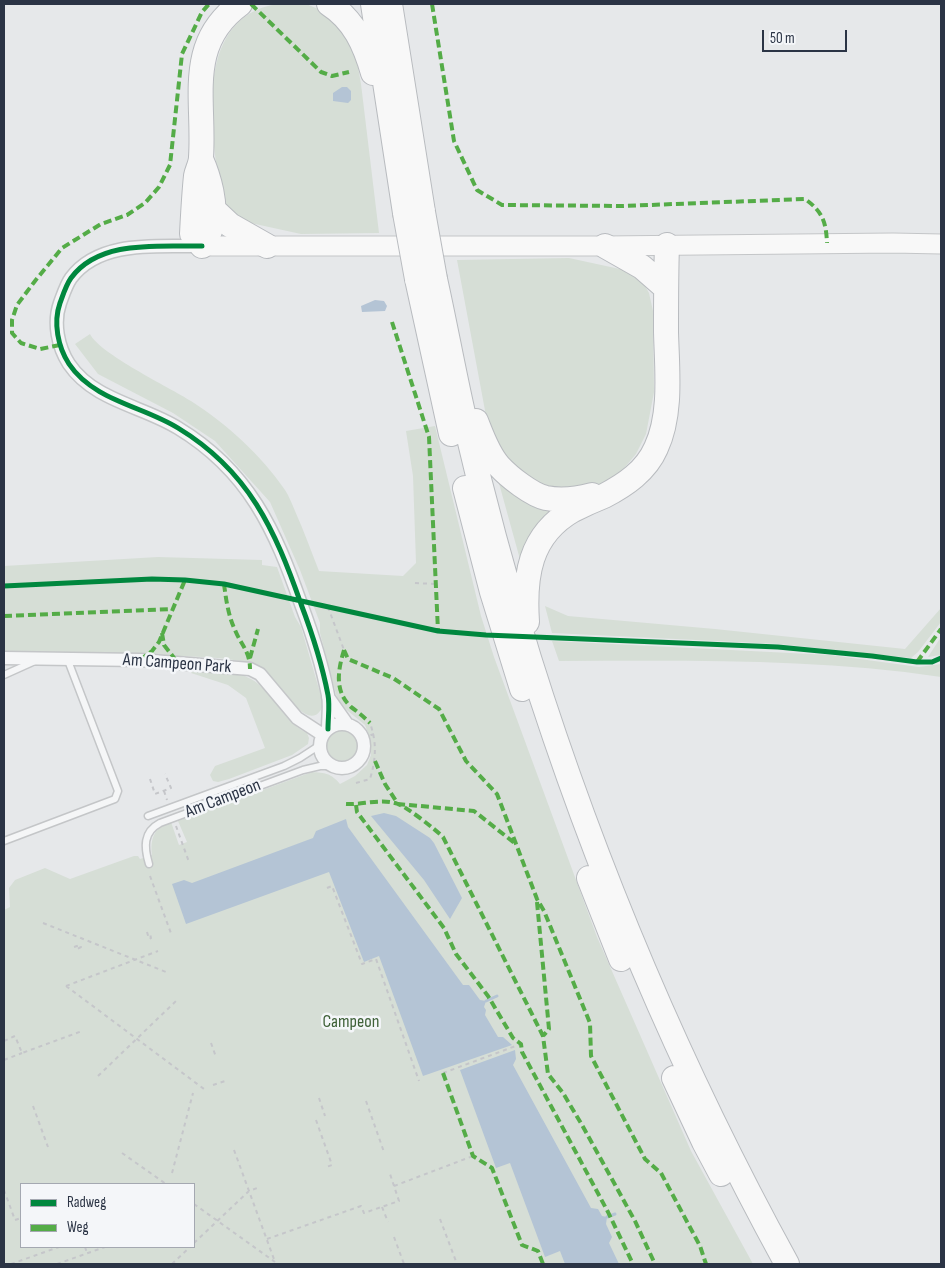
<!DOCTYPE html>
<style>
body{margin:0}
#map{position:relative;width:945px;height:1268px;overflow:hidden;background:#e6e8ea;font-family:"Sofia Sans Condensed",sans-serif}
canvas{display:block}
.frame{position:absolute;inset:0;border:5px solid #2b3445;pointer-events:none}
.legend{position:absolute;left:20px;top:1183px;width:175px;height:65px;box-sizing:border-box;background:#f4f6f9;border:1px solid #a4a8b1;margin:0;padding:6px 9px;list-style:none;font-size:15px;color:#2b3445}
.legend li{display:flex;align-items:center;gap:10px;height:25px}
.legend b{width:25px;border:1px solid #a4a8b1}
.scale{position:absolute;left:762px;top:30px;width:85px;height:22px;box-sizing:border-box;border:2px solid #2b3445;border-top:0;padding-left:6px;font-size:15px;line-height:18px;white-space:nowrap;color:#2b3445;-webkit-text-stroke:4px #f4f6f9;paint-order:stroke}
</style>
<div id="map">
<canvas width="945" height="1268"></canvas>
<div class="frame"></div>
<ul class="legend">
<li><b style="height:6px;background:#00873e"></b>Radweg</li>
<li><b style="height:6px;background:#54ac47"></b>Weg</li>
</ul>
<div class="scale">50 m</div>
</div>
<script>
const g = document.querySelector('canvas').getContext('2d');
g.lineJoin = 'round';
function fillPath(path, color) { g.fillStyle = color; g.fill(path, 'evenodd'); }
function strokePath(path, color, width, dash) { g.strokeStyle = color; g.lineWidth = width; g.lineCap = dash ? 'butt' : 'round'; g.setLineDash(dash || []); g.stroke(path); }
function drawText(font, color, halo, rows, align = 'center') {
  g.font = font + ' "Sofia Sans Condensed",sans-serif'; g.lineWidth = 5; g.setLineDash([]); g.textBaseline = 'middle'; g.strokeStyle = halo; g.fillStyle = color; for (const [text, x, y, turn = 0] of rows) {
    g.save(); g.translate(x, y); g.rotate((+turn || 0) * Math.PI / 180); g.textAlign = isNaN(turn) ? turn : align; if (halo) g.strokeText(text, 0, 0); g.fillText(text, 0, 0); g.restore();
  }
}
fillPath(new Path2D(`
 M278,4H306L321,10L339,24L354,45L361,84L379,233L301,234L246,222L224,205C211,143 189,16 278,4Z
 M569,258L629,271L641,279L649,293L653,311L654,392L646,434L636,454L620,473L611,480L596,487L551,491L518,474L489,432L457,260Z
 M90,334C100,354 169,387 191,401C227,424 261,455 285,490C289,496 292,504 295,511C304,531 311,551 319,571L403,576L416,563L413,476L406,431L435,426L481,616L494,657L597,937L691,1151L753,1264H4V910L10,907L9,888L15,880L45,868L70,879L134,856H138L140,859L152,855C150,839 154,827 171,822L179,845L187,842L178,821L312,772C325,773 331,773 340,784L355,776L367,765L371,755V741L365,725L343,707L337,698L320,633V623L300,570L270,502L215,441L173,413L98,374L75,344ZM21,1184H194V1247H21Z
 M497,476L566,506L521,563Z
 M158,557L262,560V565L277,567L295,617L301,627L321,696C322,701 324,706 320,711C304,733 273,672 259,666C233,657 203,657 176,656C119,652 61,652 4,652V566Z
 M545,606L568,616L715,629L905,649L941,608V622L918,652L911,658L779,644L552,633Z
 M941,637V655L928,657Z
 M552,641L830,655L919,667L941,664V677C814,658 686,661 559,661Z
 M194,670C212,671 235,670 251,679C274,692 282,721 307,733L309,738L308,744L292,755L229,779L218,782L213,781L210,775L215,766L265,748L246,698L228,685L191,673Z
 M324 746a18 18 0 1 1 36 0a18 18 0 1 1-36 0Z`), '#d6ded6');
fillPath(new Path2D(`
 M342,87H347L351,91V100L348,103L333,101V93Z
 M375,300L384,301L387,306L385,311L362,312L361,306Z
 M384,813L396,816L430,838L434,843L462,898L450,919L424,880L371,816Z
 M346,819L348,827L463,985H469L480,1000L486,1001L484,1007L486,1010L485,1015L498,1037H503L512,1045L423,1076L379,956L364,962L329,872L186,924L172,884L184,880L192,883L313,838L316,831Z
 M515,1050L516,1059L513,1065L591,1208L598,1209L602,1216L607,1217L606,1224L612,1237L609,1243L619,1264H565L560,1251L545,1257L510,1163L496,1168L460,1070Z`), '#b4c4d5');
strokePath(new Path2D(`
 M486,1001L497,996
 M607,1217L615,1214`), '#b4c4d5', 3);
const service = new Path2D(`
 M4,675L35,661
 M148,816L284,766L300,758L320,745
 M4,841L115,799L118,791L67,658
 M149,864C144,847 143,832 160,823L303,770L320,766H332`);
const minor = new Path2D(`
 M202,246C159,247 100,239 71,278C66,285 63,295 60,303C53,323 58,347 69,364C94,401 143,406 178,428C249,471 275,530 301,604C312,633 322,664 328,695C330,705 328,718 328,729
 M4,658L140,660L250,669L260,674L297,718L323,735
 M328,697L347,724
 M320 746a22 22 0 1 1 44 0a22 22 0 1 1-44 0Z`);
const secondary = new Path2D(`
 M202,246H605L893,243L941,244`);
const motorway = new Path2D(`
 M329,4C354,20 365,45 373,73
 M373,4L405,213
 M390,4L423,212
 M201,159C209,177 217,205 212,225C210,233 206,239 202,246L192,234C193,215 194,195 196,176C197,170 201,164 201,157C205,100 185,44 240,4
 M213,209L230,225L267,246
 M605,246L642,267L666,288
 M417,279L451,434
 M435,279C445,324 453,369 463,413C482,495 504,577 529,658C595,868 681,1071 787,1264
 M476,421C482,436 488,454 499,466C509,477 532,495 546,498C562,501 577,499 592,495
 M465,488L492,592L522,689
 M527,622C524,577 529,535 573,510C583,505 594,500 604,496C625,485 646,471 656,448C672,414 667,370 666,332C666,303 666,274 667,245
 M589,878L621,959
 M674,1078L704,1142L721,1174`);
strokePath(service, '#c4c6c8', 9);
strokePath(minor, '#c4c6c8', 15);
strokePath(secondary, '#c4c6c8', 21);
strokePath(motorway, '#b8bbbf', 26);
strokePath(new Path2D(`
 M415,583L436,584
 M328,607L344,650
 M363,738L374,734
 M150,779L155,794L171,788L165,774
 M356,783L370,779C376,759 377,743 370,723
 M164,791L167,800
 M176,826L189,862
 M150,876L172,936
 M327,888L332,886L362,964L376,959L419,1081
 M43,923L166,972
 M147,932L149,939L151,938L150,934
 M74,947L80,945L81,947L77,949
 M66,986L204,1089
 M66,986L158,951
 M4,1041L15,1036L22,1053L82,1031
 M211,1043L216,1057
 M4,1060L22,1053
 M443,1073L521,1044
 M98,1076L176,1001
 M213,1085L225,1081
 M319,1098L325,1116
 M366,1101L384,1152
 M33,1106L48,1147
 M316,1120L332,1165L326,1167
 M234,1150L275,1262
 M122,1153L166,1184
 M172,1173L193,1093
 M394,1186L473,1156
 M4,1190L15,1220L21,1218
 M194,1204L275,1262
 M382,1207L388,1222
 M440,1219L457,1264
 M394,1237L404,1264
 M267,1239L361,1206L364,1213L399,1201L390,1174
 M194,1243L249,1191L260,1187
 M85,1247L87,1253
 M11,1264L59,1247
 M57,1264L105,1247
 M172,1264L190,1247`), '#c5c6ca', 2, [4, 4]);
strokePath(service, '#f5f6f7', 6);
strokePath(minor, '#f5f6f7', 12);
strokePath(secondary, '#f8f8f8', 19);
strokePath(motorway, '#f8f8f8', 24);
const motorwayBridge = new Path2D(`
 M423,212L435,279
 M405,213L417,279`);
strokePath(motorwayBridge, '#b8bbbf', 26, []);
strokePath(motorwayBridge, '#f8f8f8', 24);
strokePath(new Path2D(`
 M251,4L321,72L332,76L349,72
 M432,4L454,141L477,190L502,205L623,206L805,199C823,212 826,222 827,243
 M392,322L429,437L438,631
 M60,345L40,349L21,343L12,333V320L17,305L35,281L62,248L101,224L127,215L145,203L159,187L170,165L182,54L202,12L209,4
 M224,584C226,599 228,615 235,630C241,645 250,651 250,669
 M4,616L172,609
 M162,633L164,645L178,663
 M344,650L348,659L393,678L439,709L466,761L497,794L537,899L544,911L590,1023L591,1056L645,1159L661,1173L700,1246L706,1264
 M344,650C338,670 334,691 351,707C358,712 364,717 370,723
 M250,658L258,629
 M140,660L152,651L159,642L185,580
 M917,662L941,629
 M375,761L385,784L398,804L474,811L517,845
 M346,804C362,805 382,798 398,804C407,807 436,830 443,837L543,1036L548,1074L563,1093L582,1125L635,1221L655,1264
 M356,805L357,812L444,928L456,954L488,996L513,1038L521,1044L522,1052L608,1212L633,1264
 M537,902L549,1029L543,1036
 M443,1073L473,1156L492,1168L522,1245L538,1251L543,1264`), '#54ac47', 4, [8, 4]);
strokePath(new Path2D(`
 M202,246C159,247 100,239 71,278C66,285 63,295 60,303C53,323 58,347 69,364C94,401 143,406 178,428C249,471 275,530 301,604C312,633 322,664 328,695C330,705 328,718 328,729
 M4,586L152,579L185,580L224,584L438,631L486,635L778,647L872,656L917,662H932L941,658`), '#00873e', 5);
drawText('18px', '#2b3445', '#f4f6f9', [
 ["Am Campeon Park",177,664,4],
 ["Am Campeon",223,799,-21]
]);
drawText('18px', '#3f6138', '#f4f6f9', [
 ["Campeon",351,1022]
]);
</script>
